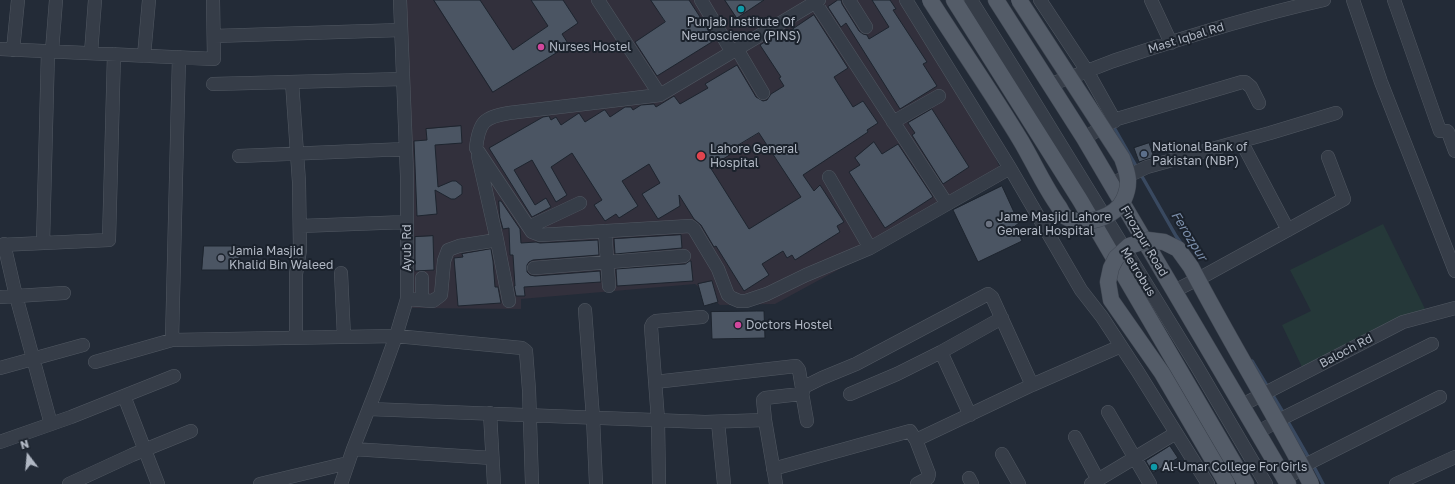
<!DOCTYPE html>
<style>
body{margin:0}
#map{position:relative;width:1455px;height:484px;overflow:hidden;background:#232b37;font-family:"Golos Text",sans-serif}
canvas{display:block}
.north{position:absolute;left:8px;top:436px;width:40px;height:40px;-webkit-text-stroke:3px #1b222c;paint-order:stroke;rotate:344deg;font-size:11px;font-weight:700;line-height:16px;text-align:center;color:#b1b8c4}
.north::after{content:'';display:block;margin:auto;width:14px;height:18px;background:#b1b8c4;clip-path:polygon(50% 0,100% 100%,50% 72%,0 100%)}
</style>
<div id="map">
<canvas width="1455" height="484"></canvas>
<div class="north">N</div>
</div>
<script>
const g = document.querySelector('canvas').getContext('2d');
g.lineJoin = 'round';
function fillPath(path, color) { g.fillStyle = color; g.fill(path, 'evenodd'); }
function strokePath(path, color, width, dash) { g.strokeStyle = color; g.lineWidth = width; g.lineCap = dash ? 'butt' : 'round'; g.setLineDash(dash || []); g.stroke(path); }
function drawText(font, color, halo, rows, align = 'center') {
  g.font = font + ' "Golos Text",sans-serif'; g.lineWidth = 4; g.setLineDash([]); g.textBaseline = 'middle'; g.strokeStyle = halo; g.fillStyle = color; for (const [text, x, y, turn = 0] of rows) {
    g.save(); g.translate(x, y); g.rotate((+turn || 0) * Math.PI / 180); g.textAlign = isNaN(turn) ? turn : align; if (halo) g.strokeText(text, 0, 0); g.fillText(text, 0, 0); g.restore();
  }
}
fillPath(new Path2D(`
 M403,0H899L984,133L1005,179L775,304L720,305L695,284L521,299V309L412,308Z`), '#32303c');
fillPath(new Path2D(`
 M1383,224L1427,313L1302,367L1282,325L1311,311L1290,270Z`), '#253839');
strokePath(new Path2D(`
 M1112,124L1176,236L1181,243
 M1252,361L1284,414
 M1287,420L1310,460
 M1313,465L1323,484`), '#394960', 3.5);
const building = new Path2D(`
 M434,0H480L513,50L548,26L531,0H563L578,23L562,34L569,45L493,92Z
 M651,0H689L715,40L657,76L635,42L665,22Z
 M725,0H764L737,18Z
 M838,0H841L842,4L859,31L863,34L867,35L869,39L889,27L872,0H890L896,9L893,10L927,62L923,64L937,86L900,109L846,23L841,27L828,7Z
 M814,15L848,68L834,77L853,107L863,101L878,123L867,130L868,132L803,175L814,191L820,185L844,222L837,226L840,232L795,260L792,255L787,258L783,251L762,264L769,275L744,291L716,246L714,247L701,225L694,219L679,195L680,206L658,219L642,194L660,183L649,164L622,181L638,206L619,218L616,214L605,221L594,205L602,200L572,153L551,167L567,195L556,202L532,160L514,170L535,205L546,198L551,207L532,217L489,148L543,117L549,116L551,120L556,117L561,125L579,113L585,122L604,110H605L610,117L625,107H631L633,110L641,105L654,104L656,107L674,96L680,104L708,88L705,84L737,65L756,97L763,101L767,100L771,94L784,86L779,78L781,77L760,45L784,30L786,33ZM759,133L801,197L749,229L710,167L736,151L734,148Z
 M932,109L969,167L943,184L912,135L915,133L908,123Z
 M461,126L462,143L435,145L438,187L452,181H456L462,186V194L455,199H451L435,190L437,214L417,216L414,141L427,140L426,129Z
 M874,142L882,154L898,144L933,197L885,228L849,172L860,165L855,158Z
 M1149,143L1154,157L1139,162L1134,148Z
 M1002,186L1019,223L1015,226L1022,241L978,262L953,210Z
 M499,201H501L520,229L521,243L536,242L540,243L598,240L599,255L533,260L529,262L527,265V272L530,275L535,276L600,271L601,282L524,287L525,296H516L514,286H515L513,255H510L509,228L503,229L500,218Z
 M681,235L682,248L615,254L614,239Z
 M433,236L434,270L415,271V237Z
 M204,246H240L238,270H202Z
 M491,249L493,261L495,287H498L501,303L458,306L454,258L463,257L462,254Z
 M690,261H691L693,281L617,286L616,269L685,264Z
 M712,281L718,302L704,306L698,284Z
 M757,311H764L765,338L712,339L711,312Z
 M1170,446L1178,458L1153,473L1146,461Z`);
fillPath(building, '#4b5563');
strokePath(building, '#1d242e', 1);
const minor = new Path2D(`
 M598,0L660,95L819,0
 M701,0L732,52
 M849,0L866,27
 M906,0L1010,168L1081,290L1102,317L1138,372L1208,484
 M971,0L1019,77L1196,365L1266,484
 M1040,0L1087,71L1115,121
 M1151,0L1171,43
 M1353,0L1381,82L1455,271
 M1394,0L1440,131H1447L1448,132L1455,151
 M815,2L947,204
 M214,36L401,30
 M0,49L214,59L213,0
 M737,49L763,93
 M13,50L18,0
 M52,51L56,0
 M91,53L95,0
 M144,56L149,0
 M179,57L172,340L396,336L522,348L526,351L529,390L532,484
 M292,82L299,182L300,250L296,274V338
 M213,84L403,79
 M1050,84C1072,78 1092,69 1113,61C1182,38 1252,16 1324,0
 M660,95L509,113C484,117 479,122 476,148L532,232L540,235L690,226L694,229L718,269L728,295L732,298L739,301H746L767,294L806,275L870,248L1010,168
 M893,122L939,96
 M1084,138L1117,119L1242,82H1245L1251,87L1259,103
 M1241,141L1288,230
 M239,156L406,149
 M829,177L870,248
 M1111,184L1147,167L1270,133L1336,113
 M300,226L407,222
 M529,227L580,203
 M605,231L609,286
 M497,240L509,301
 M43,243L48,51
 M4,244L16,296L51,424
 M0,245L109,240L114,54
 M534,268L684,256
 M341,273L344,337
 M422,278V300
 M1174,291L1202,277L1344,199L1328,157
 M0,297L64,293
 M407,299L433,301L441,295L444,261L448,250L459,246L497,240L478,156
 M585,310L593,418L596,484
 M941,352L970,415
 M95,362L172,340
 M0,368L83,345
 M655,382L796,366L799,370L802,388L822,378L856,364L988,294L992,297L1032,385
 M802,393L807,421
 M850,394L897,374L941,352L1002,318
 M124,396L158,484
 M1242,405L1403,322L1455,308
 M369,409L705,422L765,420L763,400L765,398L800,394L803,391L802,388
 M1108,412L1150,484
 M490,413L494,484
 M765,420L776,484
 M718,422L724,484
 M1258,432L1285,417L1432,344
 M1075,437L1098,480
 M916,440L1032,385L1121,346
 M0,442L71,417L174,376
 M353,449L492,458
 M1002,454L1019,484
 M773,469L910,431L916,440L929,474L928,478L917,484
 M969,478L972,484
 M1285,479L1311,462L1440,397
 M69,484L132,455L191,431
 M260,484L348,463
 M341,484L353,449L380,380L396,336L407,299V176L400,0
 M659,484L658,420L651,327L653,323L656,321L702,317
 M1091,484L1176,433
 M1396,484L1455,457`);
const major = new Path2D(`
 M954,0L1080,200L1246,484
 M996,0L1084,138L1288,484`);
strokePath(minor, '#515862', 14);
strokePath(major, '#3f4651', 17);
strokePath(minor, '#363d48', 13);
strokePath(major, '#545c68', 16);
const majorBridge = new Path2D(`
 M930,0C960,47 992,93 1021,141C1034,163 1044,186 1059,207C1061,210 1063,215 1066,217C1084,228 1116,217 1124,199C1131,183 1128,174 1122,158L1019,0
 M1227,484L1162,373L1111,300L1108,282L1111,268L1116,258L1129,246L1148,240L1164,242L1178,249L1191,267C1229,340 1273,411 1311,484`);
strokePath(majorBridge, '#3f4651', 17, []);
strokePath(majorBridge, '#545c68', 16);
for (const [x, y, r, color] of [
 [741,9,4,"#0f9aa8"],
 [541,47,4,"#d1479c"],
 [1144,154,4,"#5c6f8a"],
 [701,156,5,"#e0444e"],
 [989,224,4,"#6b7280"],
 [221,258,4,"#6b7280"],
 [738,325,4,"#d1479c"],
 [1154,467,4,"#0f9aa8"]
]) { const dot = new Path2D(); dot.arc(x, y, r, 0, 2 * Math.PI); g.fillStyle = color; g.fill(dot); strokePath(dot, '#1b222c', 1.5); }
drawText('12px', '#b1b8c4', '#1b222c', [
 ["Punjab Institute Of",741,22,"center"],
 ["Neuroscience (PINS)",741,36,"center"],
 ["Nurses Hostel",549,47],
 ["National Bank of",1152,147],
 ["Pakistan (NBP)",1152,161],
 ["Lahore General",710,149],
 ["Hospital",710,163],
 ["Jame Masjid Lahore",997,217],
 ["General Hospital",997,231],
 ["Jamia Masjid",229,251],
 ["Khalid Bin Waleed",229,265],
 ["Doctors Hostel",746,325],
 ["Al-Umar College For Girls",1162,467]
], 'left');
drawText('12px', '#b1b8c4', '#1b222c', [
 ["Mast Iqbal Rd",1186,38,-17],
 ["Firozpur Road",1144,241,59],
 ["Ayub Rd",407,248,-90],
 ["Metrobus",1138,272,58],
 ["Baloch Rd",1346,351,-28]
]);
drawText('italic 13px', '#7b8eaa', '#1b222c', [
 ["Ferozpur",1189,236,58]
]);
</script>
